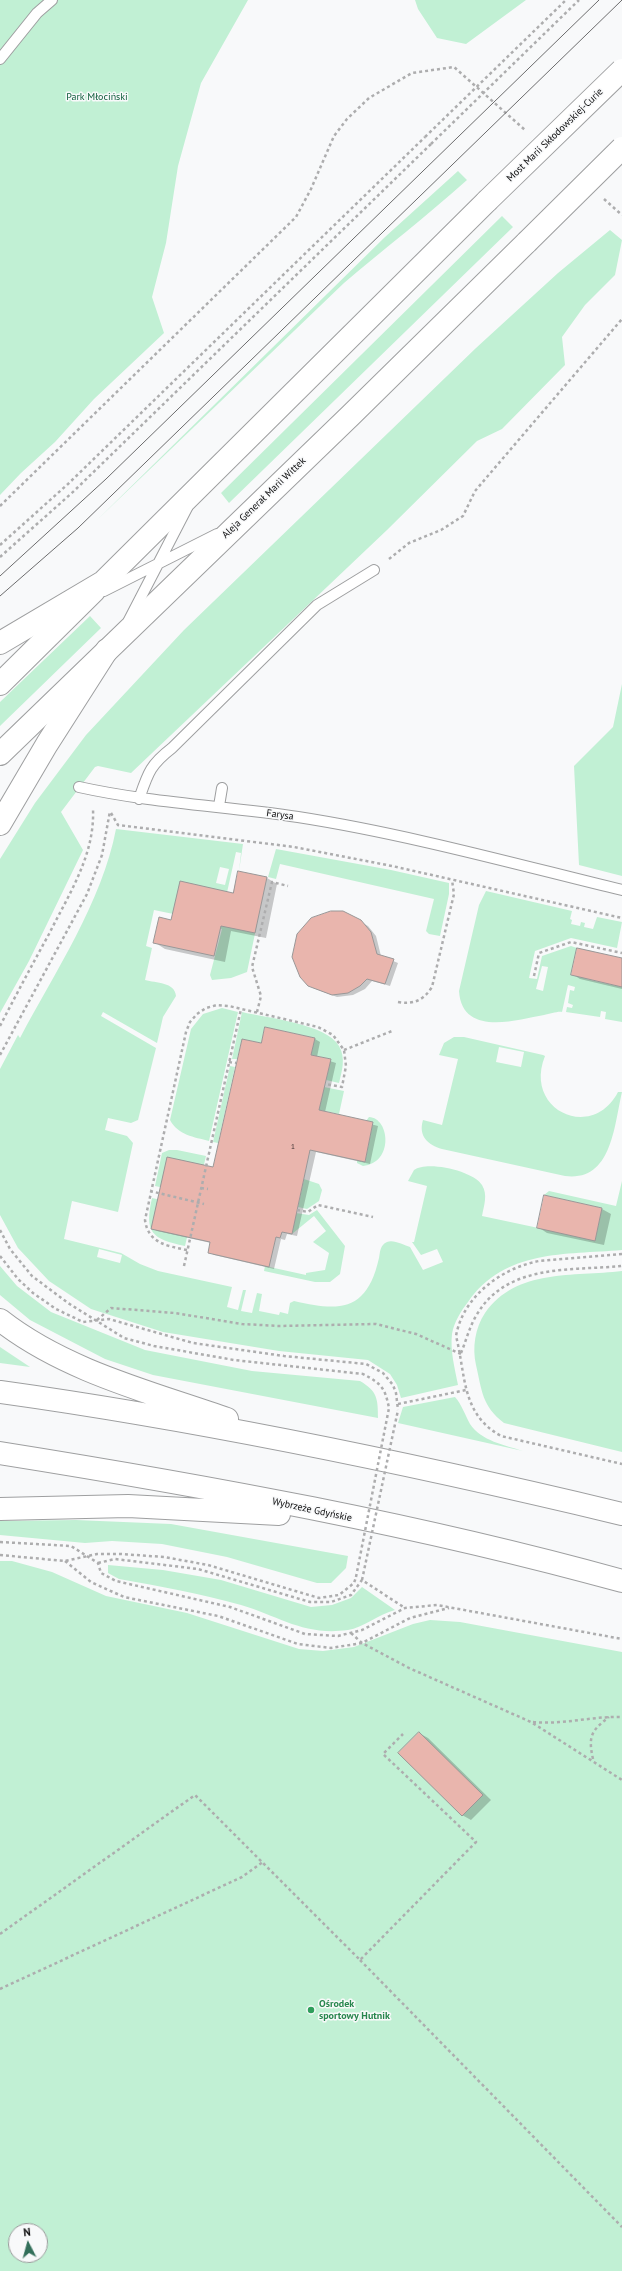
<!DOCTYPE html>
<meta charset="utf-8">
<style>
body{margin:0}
#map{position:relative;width:622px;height:2271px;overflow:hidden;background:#f8f9fa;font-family:"PT Sans",sans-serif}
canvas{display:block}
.north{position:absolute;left:8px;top:2223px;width:40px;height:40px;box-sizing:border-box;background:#f8f9fa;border:1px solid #9a9a9b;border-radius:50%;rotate:354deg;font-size:11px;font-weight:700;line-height:16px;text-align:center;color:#0c0c0d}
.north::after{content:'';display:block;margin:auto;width:14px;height:18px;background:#336f5a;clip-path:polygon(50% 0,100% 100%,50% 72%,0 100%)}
</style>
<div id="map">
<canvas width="622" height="2271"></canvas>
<div class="north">N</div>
</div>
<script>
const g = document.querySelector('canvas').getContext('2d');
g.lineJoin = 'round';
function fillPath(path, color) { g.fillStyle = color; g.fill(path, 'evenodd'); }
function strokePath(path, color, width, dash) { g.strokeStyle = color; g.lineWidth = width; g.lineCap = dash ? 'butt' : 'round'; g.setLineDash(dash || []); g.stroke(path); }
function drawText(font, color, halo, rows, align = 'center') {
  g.font = font + ' "PT Sans",sans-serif'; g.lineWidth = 3; g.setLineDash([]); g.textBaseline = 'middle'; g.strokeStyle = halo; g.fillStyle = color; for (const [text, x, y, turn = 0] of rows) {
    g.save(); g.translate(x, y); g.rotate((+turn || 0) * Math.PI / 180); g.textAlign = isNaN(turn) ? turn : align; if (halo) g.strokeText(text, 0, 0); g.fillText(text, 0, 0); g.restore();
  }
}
fillPath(new Path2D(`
 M0,0H248L201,83L178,166L166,243L152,297L164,333L94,399L55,442L21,473L0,495Z
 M415,0H526L466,44L437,38L418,9Z
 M458,171L467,180C427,216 385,248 344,283L96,521L385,237Z
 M502,216L513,227L229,503L221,493Z
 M610,230L622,240L615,275L585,305L562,337L565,365L502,429L477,441L387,530L131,773L98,766L95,767L61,812L83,850L29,961L0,1013V859L35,803L86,735L184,630L476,348L558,273Z
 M90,616L101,628L0,726V702Z
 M622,684V876L579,865L574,766L613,727Z
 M116,829L243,844L239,871L241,853L236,852L222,915L257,924L247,972L231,978L212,980L210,975L222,929L188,921V917L154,910L146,946L152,948L145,980C156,983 175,982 176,996L163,1017L157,1043L103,1012L101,1016L156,1048L138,1120L131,1123L108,1118L105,1130L127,1136L133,1143L118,1212L72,1201L64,1239L121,1253L140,1264L158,1271L232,1287L227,1307L238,1310L243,1290H246L241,1311L252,1313L257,1293L262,1294L259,1311L279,1315L280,1312L288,1314L290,1303L294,1301C341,1312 367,1311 379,1258C380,1252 380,1245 387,1242C393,1239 404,1245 410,1247L423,1270L443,1262L437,1249L421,1255L412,1242H414L427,1186L408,1181L414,1170C427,1160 474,1171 482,1185C488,1195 484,1205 482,1216L595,1240L602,1208L544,1195L549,1191L616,1206L622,1181V1250C565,1255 505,1249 468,1302C461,1311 454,1322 452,1334C450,1351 455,1369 458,1385L401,1398L397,1385L390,1374L368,1360L279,1351L163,1332L91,1309L49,1281L18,1248L0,1215V1069L18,1035L20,1038C55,972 102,902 116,829ZM220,867L229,869L225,885L216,883ZM99,1249L122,1255L120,1263L97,1257Z
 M276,849L391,870L449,883V894L440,936L429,934L426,931L434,899L280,864L276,879L268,877Z
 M486,891L572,911L570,919L572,920L571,924L580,926L581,922L585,923L584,927L593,929L597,917L622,922L617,948L571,938L535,951L529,978L537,979L542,956L571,946L577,948L571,975L580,977L586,950L592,951L586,979L622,987V1022L605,1019L606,1012L601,1011L600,1017L566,1012L567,1007L572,1008L573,1005L568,1003L570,990L574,991L575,987L568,985L562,1012C558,1011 550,1014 544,1015C516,1020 462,1037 459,991L479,905ZM542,966L548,967L543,991L536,989Z
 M222,1008L238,1012L209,1141C194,1137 178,1135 170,1120L191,1029L203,1014Z
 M242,1012C267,1018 327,1024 339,1046C346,1058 342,1071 339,1083L326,1080L331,1059L311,1055L315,1038L265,1027L261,1043L242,1039L237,1059H232Z
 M454,1037H464L543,1055L545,1056C523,1110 592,1142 618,1092H622C614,1126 612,1182 565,1176L442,1149C428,1145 418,1136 423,1120L442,1125L458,1059L439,1055L444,1043ZM499,1047L524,1052L521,1067L496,1062Z
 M230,1066L235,1067L218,1143L213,1142Z
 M324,1087L344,1091L339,1114L319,1110Z
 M369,1117C390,1118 394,1163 363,1166L357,1163V1160L365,1162L373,1122L366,1121Z
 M169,1150H177L206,1156L197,1195L155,1186L162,1153Z
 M304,1179L319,1184L322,1190L319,1201L307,1209L298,1207Z
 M152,1198L194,1207L185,1246C152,1239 144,1233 152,1198Z
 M317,1210L345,1246L340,1274L330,1282H315L264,1271L265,1266L306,1275V1273L325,1270L329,1253L313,1242L326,1231L314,1216L292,1234L296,1213L309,1215Z
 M0,1266L17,1286L51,1312L145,1350L252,1371L360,1381C377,1391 378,1398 378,1418L153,1375L105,1359L30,1320L0,1295Z
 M622,1271V1452L504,1423C482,1406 482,1391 476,1365C472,1348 475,1328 485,1313C517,1268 573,1277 622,1271Z
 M0,1347L30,1367L0,1363Z
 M455,1397C462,1405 465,1415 470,1424C481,1441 505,1445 523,1451L398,1423L403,1407Z
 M76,1520L171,1524L348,1556L346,1568L331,1583H317L227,1557L162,1544L112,1541L85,1543L0,1535V1521Z
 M0,1561H12L52,1572L106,1596L187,1613L299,1649L323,1651L354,1647L413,1624L430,1620L460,1622L622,1652V2271H0ZM16,2231H40V2255H16Z
 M108,1565L163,1570L221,1580L311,1607L332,1605L351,1598L362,1587L395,1610C379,1614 363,1628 348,1630C304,1636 281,1617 241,1605C201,1594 160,1586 119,1579L108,1573Z`), '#c1f0d4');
fillPath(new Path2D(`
 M239,872L267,878L277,884L266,938L231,931L225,962L165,949L154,942L172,921L234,894Z
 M343,912L368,926L376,936L381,956L398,963L390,986L372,981L365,989L353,995L337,997L313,988L298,934L311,919Z
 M622,959V989L580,979L572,974Z
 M315,1039L320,1042L317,1057L336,1063L325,1112L378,1126L370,1164L316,1152L297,1236L287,1234L285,1240L281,1239L274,1269L214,1255L209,1252L211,1243L157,1231L152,1228L214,1168L262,1045Z
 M545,1196L602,1209L611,1214L604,1245L547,1233L538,1227Z
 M419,1733L428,1738L491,1800L471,1820L462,1815Z`), '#0003');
const building = new Path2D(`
 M238,871L267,877L255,933L221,926L214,956L153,943L159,917L171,920L180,881L233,893Z
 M331,911H343L361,920L371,932L377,954L394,959L385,984L367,979L360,986L348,993L332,995L308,986L300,977L292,957L297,934L311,918Z
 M577,948L622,958V987L571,975Z
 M265,1027L315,1038L311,1055L331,1059L319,1110L373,1122L365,1162L310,1150L292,1234L282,1232L280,1238L276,1237L269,1267L208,1253L210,1242L151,1229L167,1157L213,1167L242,1039L261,1043Z
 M544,1195L602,1208L595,1241L537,1228Z
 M419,1732L483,1795L462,1816L398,1753Z`);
fillPath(building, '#e9b5ad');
strokePath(building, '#999797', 1);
const service = new Path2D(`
 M0,59L37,13L52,0
 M104,591L217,534
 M129,620L187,508
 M79,787C151,803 225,806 298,817C407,834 515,864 622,890
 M139,799C148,773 150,765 172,748L317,605L374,570
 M219,806L222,788`);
const secondary = new Path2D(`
 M0,684L94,591`);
const primary = new Path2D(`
 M0,643L103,582L487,201
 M0,754L351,415L527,242`);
const trunk = new Path2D(`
 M0,824L47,744L107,650
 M0,1320C65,1371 150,1392 227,1419
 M0,1392C209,1421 417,1465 622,1514
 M0,1453C207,1486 420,1525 622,1581
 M0,1509L128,1506L279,1514`);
strokePath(service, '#9e9fa0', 12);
strokePath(secondary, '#9e9fa0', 24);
strokePath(primary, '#9e9fa0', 24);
strokePath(trunk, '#9e9fa0', 24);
strokePath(new Path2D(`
 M604,199L622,215
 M0,506L296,217L311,189L334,136L347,119L369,98L412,73L454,67L525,130
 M0,545L68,484L425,137
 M0,557L74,491L431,144
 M389,559L409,543L441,530L463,516L475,491L622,319
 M111,813L118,825L294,847L392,866L622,918
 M534,976L539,953L571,942L622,953
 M398,1002C413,1005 424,1000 432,987L454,894L452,880
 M257,1012L261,996L252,967L272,882L288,886
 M0,1026C16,995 32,965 49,934C69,894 95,855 93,809
 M344,1050L392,1031
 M0,1055L87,894L102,855L110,811
 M229,1062L236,1063
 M201,1188L208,1189
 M150,1191L204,1204
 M297,1210L308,1212L318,1205L373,1217
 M0,1230L10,1249L32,1276L68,1303L124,1338L154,1346L234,1360L363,1374C382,1384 385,1388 389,1408
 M187,1250C167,1246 148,1243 145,1220L186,1032L190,1022L197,1014L206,1008L217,1005L229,1006L318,1027L333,1035L344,1050L346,1066L342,1087L325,1084
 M622,1254L539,1261C502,1268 463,1296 456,1336C466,1375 461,1414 501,1436L622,1464
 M0,1256L18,1279L33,1293L56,1309L83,1322L109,1319L193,1343L284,1356L366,1364L383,1373L393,1385L396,1393L398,1410
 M184,1266L241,1009
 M97,1320L111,1308L175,1313L242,1324L279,1326L376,1324L416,1334L461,1354
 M461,1353C466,1341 469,1328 476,1316C506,1263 570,1271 622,1266
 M398,1404L466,1390
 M0,1542L71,1546L98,1563L101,1573L116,1581L230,1607L305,1634L338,1636L362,1630L405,1608L437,1605L622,1639
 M0,1555L65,1561L97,1554H121L164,1557L208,1565L319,1598L339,1595L354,1583L356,1577
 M65,1561L91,1582L124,1597L218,1616L298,1644L331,1648L362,1643L410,1618L449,1608
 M98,1563L115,1559L198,1569L310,1602H331L351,1595L362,1580L405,1608
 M351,1633L362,1643L409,1668L531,1722L622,1780
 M533,1722C563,1725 592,1716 622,1717
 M593,1759C588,1736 591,1731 609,1717
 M0,1934L195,1795L360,1960L476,1842L383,1754L403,1734
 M360,1960L622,2227
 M0,1989L242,1877L263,1862`), '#adadae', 2.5, [3, 3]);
strokePath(service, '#fff', 10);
strokePath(secondary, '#fff', 22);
strokePath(primary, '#fff', 22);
strokePath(trunk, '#fff', 22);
strokePath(new Path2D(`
 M0,576L106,479L599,0
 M0,596L78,528L622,0`), '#6c6c6d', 1);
const primaryBridge = new Path2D(`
 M487,201L622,70
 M527,242L622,148`);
strokePath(primaryBridge, '#9e9fa0', 24, []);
strokePath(new Path2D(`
 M425,137L566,0
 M431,144L579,0
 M356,1577L389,1408
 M362,1580L398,1410`), '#adadae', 2.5, [3, 3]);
strokePath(primaryBridge, '#fff', 22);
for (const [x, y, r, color] of [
 [311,2010,4,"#2e9e5b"]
]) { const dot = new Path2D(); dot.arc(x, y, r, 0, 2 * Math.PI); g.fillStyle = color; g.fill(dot); strokePath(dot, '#f8f9fa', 1.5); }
drawText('8px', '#433635', null, [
 ["1",293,1147]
]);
drawText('10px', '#0e5d3b', '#f8f9fa', [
 ["Park Młociński",97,97]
]);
drawText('10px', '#0c0c0d', '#f8f9fa', [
 ["Most Marii Skłodowskiej-Curie",555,135,-44],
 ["Aleja Generał Marii Wittek",264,498,-44],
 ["Farysa",280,815,8],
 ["Wybrzeże Gdyńskie",312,1510,12]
]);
drawText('bold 10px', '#27864d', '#f8f9fa', [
 ["Ośrodek",319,2004],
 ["sportowy Hutnik",319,2016]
], 'left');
</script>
